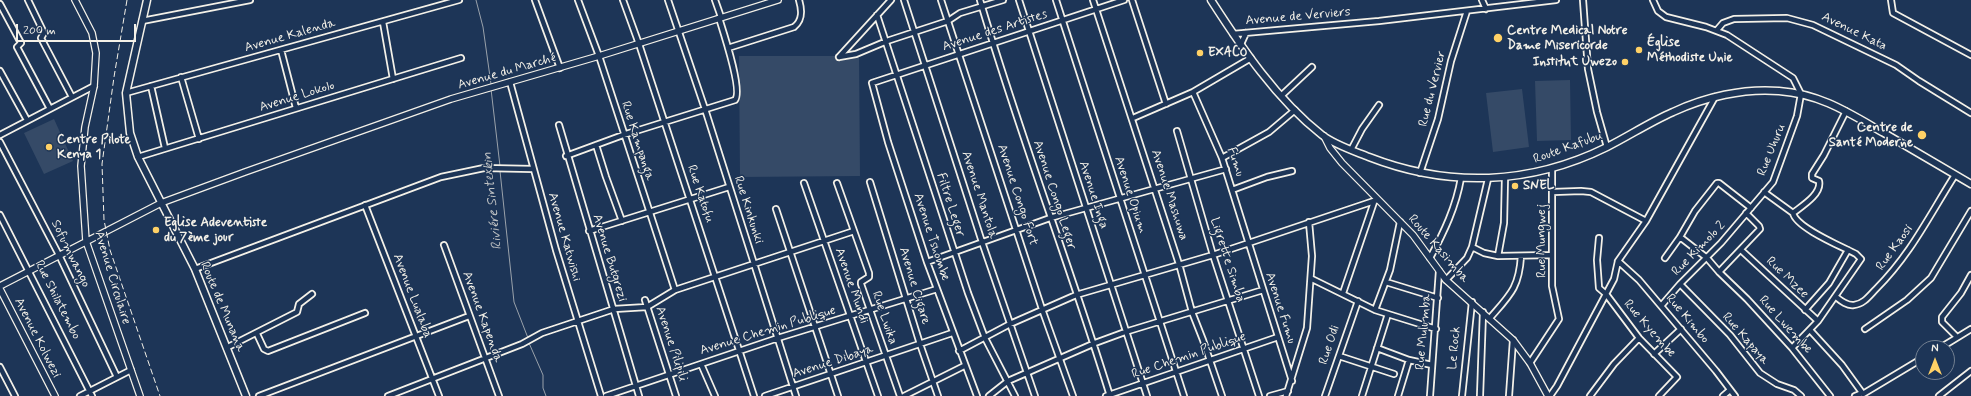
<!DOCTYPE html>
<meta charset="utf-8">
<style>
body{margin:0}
#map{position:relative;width:1971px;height:396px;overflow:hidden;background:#1d3557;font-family:Mynerve,sans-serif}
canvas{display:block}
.north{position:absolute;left:1915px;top:340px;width:40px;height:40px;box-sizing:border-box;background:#1d3557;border:1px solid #738091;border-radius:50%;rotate:0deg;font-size:11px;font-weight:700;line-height:16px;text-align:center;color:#f4f1e8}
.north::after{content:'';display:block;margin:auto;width:14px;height:18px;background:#ffd166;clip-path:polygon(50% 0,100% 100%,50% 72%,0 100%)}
.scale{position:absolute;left:16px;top:24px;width:120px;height:18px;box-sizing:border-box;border:2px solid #f4f1e8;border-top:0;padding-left:5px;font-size:12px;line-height:14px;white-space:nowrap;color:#f4f1e8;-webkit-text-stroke:3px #1d3557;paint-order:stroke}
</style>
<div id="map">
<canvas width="1971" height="396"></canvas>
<div class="north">N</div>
<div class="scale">200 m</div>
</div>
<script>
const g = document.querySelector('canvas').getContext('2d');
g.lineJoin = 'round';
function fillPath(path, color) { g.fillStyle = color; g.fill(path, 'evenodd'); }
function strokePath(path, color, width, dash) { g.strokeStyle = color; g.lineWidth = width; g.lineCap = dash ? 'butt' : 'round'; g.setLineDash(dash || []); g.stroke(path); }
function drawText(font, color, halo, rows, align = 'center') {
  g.font = font + ' Mynerve,sans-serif'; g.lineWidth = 3; g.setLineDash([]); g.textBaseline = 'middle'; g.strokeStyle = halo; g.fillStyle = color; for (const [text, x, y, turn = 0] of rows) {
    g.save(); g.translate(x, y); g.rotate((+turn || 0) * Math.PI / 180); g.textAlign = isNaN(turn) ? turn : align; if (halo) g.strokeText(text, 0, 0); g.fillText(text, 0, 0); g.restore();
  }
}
fillPath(new Path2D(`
 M739,56H859L860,176L740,177Z
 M1570,80L1571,140L1537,141L1535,81Z
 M1522,89L1529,147L1493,152L1486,93Z
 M54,119L73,161L44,174L24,133Z`), '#354a67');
strokePath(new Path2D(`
 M476,0L483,27L491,84
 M491,89L500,166
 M500,171L514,302L528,338
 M529,343L543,375V388L546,396`), '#9aa2ab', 1);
const minor = new Path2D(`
 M28,0L44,33L41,38L72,97
 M535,0L560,68
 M578,0L599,56L675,290
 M623,0L639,44L754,396
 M668,0L705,109L796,396
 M715,0L721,17
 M904,0L982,242L1035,396
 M941,0L1042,309L1073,396
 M980,0C1019,133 1069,263 1110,396
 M1019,0L1147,396
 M1056,0L1184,396
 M1093,0L1179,264L1192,312L1203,340L1222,396
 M1132,0L1166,104
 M1482,0L1486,9
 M1583,0L1588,69L1597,112L1607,147
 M1653,0L1658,11L1666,17L1706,27L1727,35L1793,78L1801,94L1797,116L1773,182L1721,243L1680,284L1661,306
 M1891,0L1893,13L1971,55
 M0,4L21,43L17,47L49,107
 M877,15L968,293L985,338L1015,396
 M142,21L250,0
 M383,22L393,79
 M1717,30L1723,23L1734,19L1787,18L1813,25L1896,65L1919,81L1971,113
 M1233,34L1379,21L1556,0
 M1241,44L1246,33
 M728,48L794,27C803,20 802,10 799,0
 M281,50L296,108
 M839,57L856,54L887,41L948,21L960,13L1003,0
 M839,57L891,0
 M0,71L27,120
 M181,77L199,139
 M510,82L556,250L601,396
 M151,86L165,148
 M1193,92L1222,158L1292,381
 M126,93L459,0
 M1281,96L1312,67
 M1133,118L1193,92L1251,58
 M559,125L639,396
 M1177,131L1213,255L1259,396
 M0,135L94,86
 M0,142L59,255L117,377
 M596,145L606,177L622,221
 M1351,150L1362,129L1379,105
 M566,156L623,135L735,100C743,91 723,31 719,18
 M138,157L461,58
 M1222,158L1269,132L1295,110
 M1420,173L1438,119L1451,61L1467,11
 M870,182L920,344L938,396
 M804,183L878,396
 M837,183L869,273V277L861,282V284L900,396
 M1232,190L1267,177L1292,171
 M1553,192L1581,191L1591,192L1646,221
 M1764,192L1793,213
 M365,205L439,396
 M776,209L838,396
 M1746,213L1759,226L1760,229L1719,272L1707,258L1680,237L1695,211L1717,183H1719L1751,208
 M1793,213C1802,206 1822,194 1819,181L1812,178V174L1824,155L1846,111
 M0,215L92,396
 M589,231L729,187
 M1599,238L1597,260L1599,288L1606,294L1639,338L1677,377L1659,396
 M444,245L499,396
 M1472,247L1484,253L1498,256L1552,255
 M1741,250L1818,321
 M1498,256L1504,223L1505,177
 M1430,258C1444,232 1456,207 1461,178
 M1665,258L1680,237
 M1618,261L1639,280L1716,371L1735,396
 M927,262L1050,218L1226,169
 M195,269L441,177L484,168L533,169
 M1719,272L1747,299L1792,348L1830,396
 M1312,279L1375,310L1436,329
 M1446,280L1467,258L1472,247L1488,179
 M1386,282L1438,298
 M1680,284L1730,335L1760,373L1777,384L1794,390L1801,396
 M1343,293L1374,202
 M1836,297C1841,301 1847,306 1854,305C1864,304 1870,295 1876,289C1911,254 1929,216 1955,175
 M645,300L676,396
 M1375,310L1390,270L1400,222
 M1805,310L1829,283L1848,250
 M1490,318C1510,295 1519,288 1521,256
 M1865,329L1907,300L1931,278L1971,211
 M1810,330L1842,365L1863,394
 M257,334L264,349L268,351L365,313
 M1957,337L1942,322V317L1961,293L1971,275
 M228,347L297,312L299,304L312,294
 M1377,348L1409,360L1432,365
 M1792,348L1818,321L1861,259L1856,254C1843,247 1796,228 1793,213
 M1940,348L1971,329
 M959,351L1010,324L1076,295L1213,255L1377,200
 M1654,354L1681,329
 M1339,356L1394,374
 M1530,363L1559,319L1552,286V168
 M701,364L715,396
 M0,367L15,396
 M1863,394L1923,358
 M80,396L131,370
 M259,396L469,316
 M388,396L522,344L542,333L614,309L647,307L675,290L854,231
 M606,396L778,338L937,289
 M765,396L952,333
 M904,396L964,366
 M977,396L927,262L888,142L872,83L1124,0
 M989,396L1008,381L1095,343L1125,332L1263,290
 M1106,396L1278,337
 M1270,396L1288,391
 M1286,396L1307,328L1312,256L1309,222
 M1325,396L1358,301
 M1362,396L1388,314
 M1398,396L1409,360
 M1430,396L1439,271
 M1462,396L1472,302
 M1480,396L1483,312
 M1509,396L1513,340
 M1550,396L1557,386L1614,279L1618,261L1646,221L1715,97
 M1590,396L1614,364L1639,338
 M1723,396L1730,390
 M1855,396L1862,393
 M1939,396L1971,371`);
const tertiary = new Path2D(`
 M75,0L92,33L96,53L94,86L85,127L81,166L86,241L140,396
 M1324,136L1330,148L1342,163L1413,235L1446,280L1513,340L1530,363L1548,396
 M0,286L161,203L245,172L451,99L599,56L778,0
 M0,289L55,396`);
const secondary = new Path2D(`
 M147,0L126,93L130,133L138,157L195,269L246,396
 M1211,0C1242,48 1276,99 1322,135C1335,145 1354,151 1369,157C1449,188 1530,185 1607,147C1629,136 1650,122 1673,112C1705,97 1744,88 1779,91C1821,94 1849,113 1884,133C1913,150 1942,167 1971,184`);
strokePath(minor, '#f4f1e8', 8);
strokePath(tertiary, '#f4f1e8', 8);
strokePath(secondary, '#f4f1e8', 9);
strokePath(minor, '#1d3557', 4.5);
strokePath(tertiary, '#1d3557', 5.5);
strokePath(secondary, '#1d3557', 6);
strokePath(new Path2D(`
 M127,0L114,77L102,164L104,220L110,250L160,396`), '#f4f1e8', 1, [6, 3]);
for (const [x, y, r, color] of [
 [1498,38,5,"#ffd166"],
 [1639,50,4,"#ffd166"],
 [1200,53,4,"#ffd166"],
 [1625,62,4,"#ffd166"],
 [1922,135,5,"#ffd166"],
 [49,147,4,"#ffd166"],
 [1515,186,4,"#ffd166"],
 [156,230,4,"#ffd166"]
]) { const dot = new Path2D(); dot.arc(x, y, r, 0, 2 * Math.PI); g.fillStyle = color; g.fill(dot); strokePath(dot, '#1d3557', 1.5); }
drawText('13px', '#f4f1e8', '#1d3557', [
 ["Avenue de Verviers",1298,17,-5],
 ["Avenue des Artistes",995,31,-18],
 ["Avenue Kata",1854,32,26],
 ["Avenue Kalenda",290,36,-16],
 ["Avenue du Marché",507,72,-16],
 ["Rue du Vervier",1433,89,-76],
 ["Avenue Lokolo",297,97,-17],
 ["Rue Kampanga",637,141,72],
 ["Route Kafubu",1568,148,-20],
 ["Rue Uhuru",1772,150,-68],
 ["Fumu",1235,162,71],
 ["Rue Katofu",700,194,71],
 ["Avenue Mantola",979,195,72],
 ["Avenue Congo Fort",1017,195,72],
 ["Avenue Congo Leger",1054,195,72],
 ["Avenue Inga",1093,195,72],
 ["Avenue Opium",1130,195,72],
 ["Avenue Mashuwa",1169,195,72],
 ["Filtre Leger",950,205,72],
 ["Rue Kinkunki",748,210,72],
 ["Avenue Katwishi",564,237,74],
 ["Avenue Tshombe",931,237,72],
 ["Rue Mungwej",1542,241,-90],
 ["Rue Kaosi",1895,248,-54],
 ["Route Kasimba",1438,249,49],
 ["Rue Kimolo 2",1699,249,-46],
 ["Sofumwango",70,254,64],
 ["Avenue Butgrezi",609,258,73],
 ["Ligrette Simba",1227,260,72],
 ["Avenue Circulaire",112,278,73],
 ["Rue Mzee",1787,278,44],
 ["Avenue Mundi",851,286,71],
 ["Avenue Cigare",914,286,73],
 ["Avenue Lualaba",412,296,69],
 ["Rue Shilatembo",57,300,63],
 ["Route de Munana",222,307,67],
 ["Avenue Fumu",1280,308,72],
 ["Avenue Kapenda",482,317,70],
 ["Rue Lwika",884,318,71],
 ["Rue Kimbo",1687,319,50],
 ["Rue Lwembe",1785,325,48],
 ["Rue Kyembe",1649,329,49],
 ["Avenue Chemin Publique",768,331,-17],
 ["Rue Mulumba",1424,332,-85],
 ["Avenue Kolwezi",37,338,63],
 ["Rue Kapaya",1745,339,49],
 ["Avenue Pilipili",671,344,72],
 ["Rue Odi",1330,345,-72],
 ["Le Rock",1455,348,-85],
 ["Rue Chemin Publique",1189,356,-19],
 ["Avenue Dibaya",833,362,-18]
]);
drawText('bold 13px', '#f4f1e8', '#1d3557', [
 ["Centre Medical Notre",1507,31],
 ["Dame Misericorde",1507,46],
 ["Église",1647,43],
 ["Méthodiste Unie",1647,58],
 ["EXACO",1208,53],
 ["Institut Uwezo",1617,62,"right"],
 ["Centre de",1913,128,"right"],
 ["Santé Moderne",1913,143,"right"],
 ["Centre Pilote",57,140],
 ["Kenya 1",57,155],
 ["SNEL",1523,186],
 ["Eglise Adeventiste",164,223],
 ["du 7ème jour",164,238]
], 'left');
drawText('italic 14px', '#c0c3c4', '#1d3557', [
 ["Riviére Sintexkin",493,201,-96]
]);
</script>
